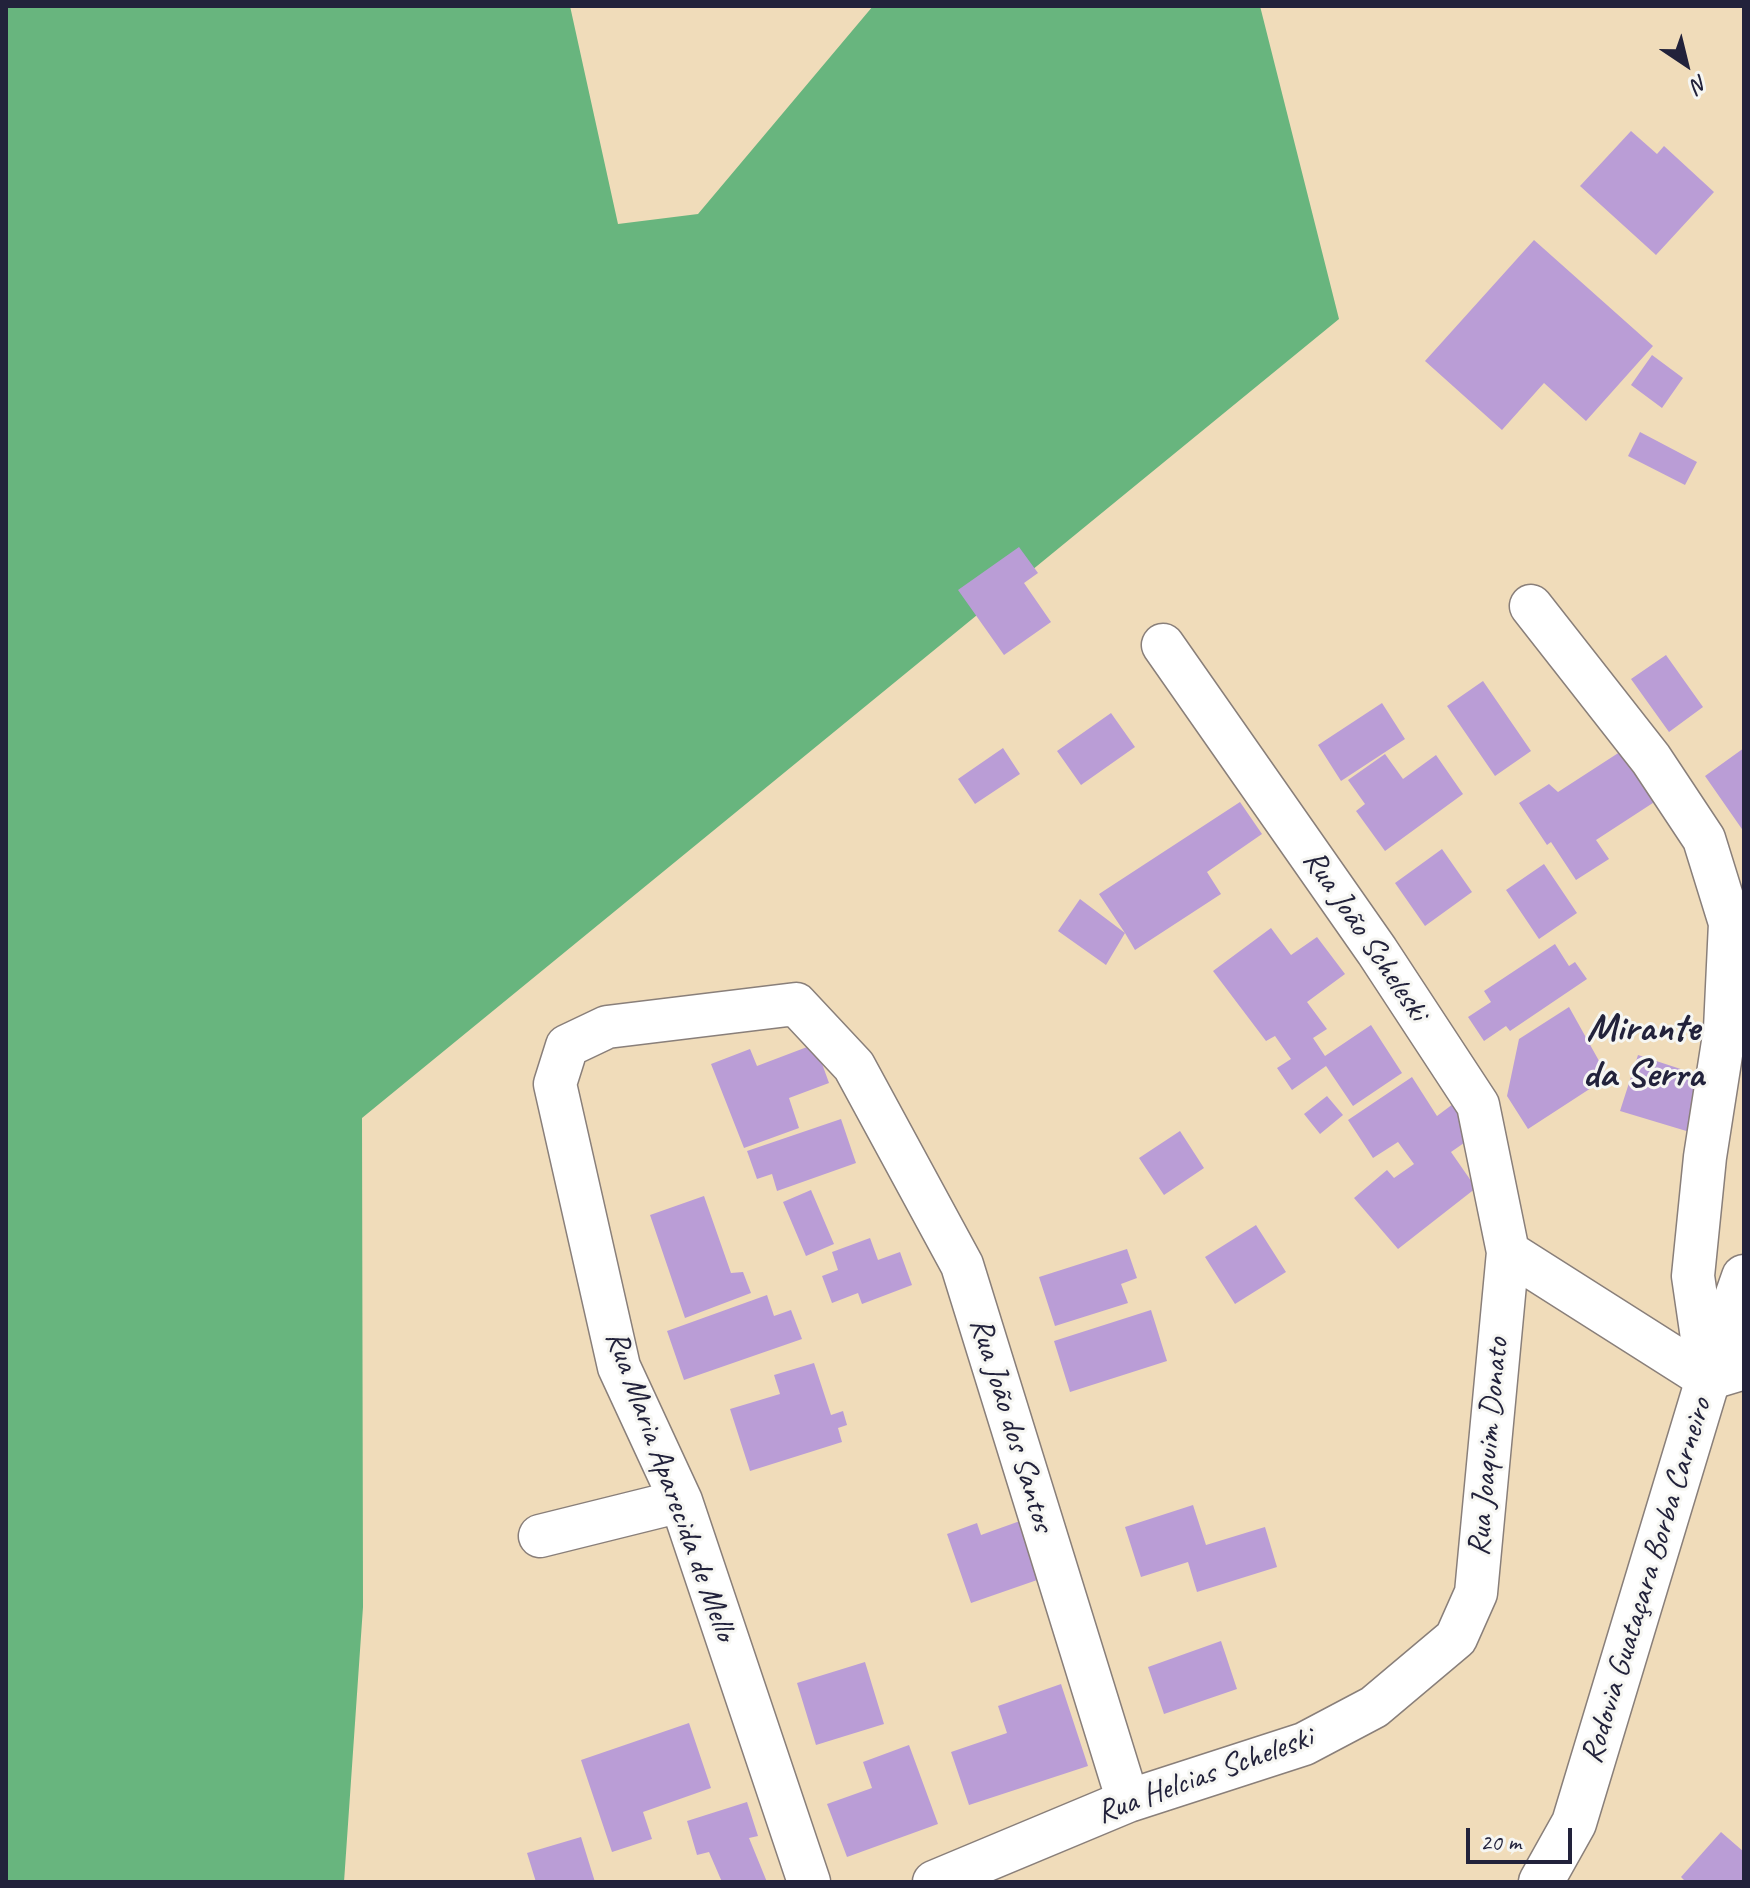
<!DOCTYPE html>
<meta charset="utf-8">
<style>
body{margin:0}
#map{position:relative;width:1750px;height:1888px;overflow:hidden;background:#f0dcba;font-family:Caveat,sans-serif}
canvas{display:block}
.frame{position:absolute;inset:0;border:8px solid #22223b;pointer-events:none}
.north{position:absolute;left:1646px;top:24px;width:80px;height:80px;-webkit-text-stroke:6px #f6f6f2;paint-order:stroke;rotate:145deg;font-size:22px;font-weight:700;line-height:32px;text-align:center;color:#22223b}
.north::after{content:'';display:block;margin:auto;width:28px;height:36px;background:#22223b;clip-path:polygon(50% 0,100% 100%,50% 72%,0 100%)}
.scale{position:absolute;left:1466px;top:1828px;width:106px;height:36px;box-sizing:border-box;border:4px solid #22223b;border-top:0;padding-left:10px;font-size:24px;line-height:28px;white-space:nowrap;color:#22223b;-webkit-text-stroke:6px #f6f6f2;paint-order:stroke}
</style>
<div id="map">
<canvas width="1750" height="1888"></canvas>
<div class="frame"></div>
<div class="north">N</div>
<div class="scale">20 m</div>
</div>
<script>
const g = document.querySelector('canvas').getContext('2d');
g.lineJoin = 'round';
function fillPath(path, color) { g.fillStyle = color; g.fill(path, 'evenodd'); }
function strokePath(path, color, width, dash) { g.strokeStyle = color; g.lineWidth = width; g.lineCap = dash ? 'butt' : 'round'; g.setLineDash(dash || []); g.stroke(path); }
function drawText(font, color, halo, rows, align = 'center') {
  g.font = font + ' Caveat,sans-serif'; g.lineWidth = 6; g.setLineDash([]); g.textBaseline = 'middle'; g.strokeStyle = halo; g.fillStyle = color; for (const [text, x, y, turn = 0] of rows) {
    g.save(); g.translate(x, y); g.rotate((+turn || 0) * Math.PI / 180); g.textAlign = isNaN(turn) ? turn : align; if (halo) g.strokeText(text, 0, 0); g.fillText(text, 0, 0); g.restore();
  }
}
fillPath(new Path2D(`
 M6,6H570L618,224L698,214L873,6H1260L1339,319L362,1118L363,1607L344,1882H6Z`), '#68b57e');
fillPath(new Path2D(`
 M1631,131L1657,154L1664,146L1714,192L1656,255L1580,186Z
 M1534,240L1653,346L1586,421L1544,383L1502,430L1425,361Z
 M1652,355L1683,378L1662,408L1631,385Z
 M1640,432L1697,462L1685,485L1628,456Z
 M1019,547L1038,573L1024,583L1051,622L1004,655L958,590Z
 M1666,655L1703,707L1669,732L1631,679Z
 M1483,681L1531,751L1495,776L1447,706Z
 M1382,703L1405,739L1341,781L1318,745Z
 M1111,713L1135,747L1081,785L1057,751Z
 M1003,748L1020,774L975,804L958,779Z
 M1626,748L1659,799L1596,840L1609,859L1576,880L1551,842L1547,845L1519,803L1549,784L1558,792Z
 M1744,748V832L1705,776Z
 M1385,754L1403,779L1436,755L1463,794L1385,851L1356,811L1365,804L1348,780Z
 M1240,802L1262,834L1207,872L1221,894L1135,950L1125,933L1106,965L1058,931L1080,899L1125,933L1099,894Z
 M1442,849L1472,892L1425,926L1395,883Z
 M1544,864L1577,913L1539,939L1506,890Z
 M1271,928L1291,955L1317,937L1345,974L1307,1002L1327,1029L1313,1038L1325,1056L1371,1025L1402,1073L1353,1106L1326,1066L1292,1090L1277,1068L1291,1059L1275,1036L1266,1041L1213,971Z
 M1555,944L1569,966L1575,962L1587,979L1510,1031L1506,1026L1484,1041L1468,1017L1491,1002L1484,991Z
 M1569,1007L1608,1077L1528,1129L1507,1096L1519,1039Z
 M815,1044L829,1083L789,1098L799,1128L744,1148L711,1064L750,1049L757,1066Z
 M1638,1055L1708,1078L1703,1136L1620,1111Z
 M1412,1077L1437,1116L1453,1104L1474,1136L1451,1152L1476,1188L1398,1249L1354,1198L1387,1170L1394,1178L1414,1164L1398,1142L1373,1158L1348,1120Z
 M1327,1096L1343,1115L1320,1134L1304,1114Z
 M841,1119L856,1163L777,1191L772,1174L757,1179L747,1151Z
 M1180,1131L1204,1168L1164,1195L1139,1158Z
 M811,1190L834,1244L806,1256L783,1202Z
 M704,1196L731,1273L743,1272L751,1293L685,1318L650,1215Z
 M1256,1225L1286,1272L1235,1304L1205,1257Z
 M870,1238L878,1260L900,1252L912,1285L862,1304L858,1293L832,1303L822,1276L838,1270L832,1252Z
 M1127,1249L1137,1278L1121,1284L1128,1303L1055,1326L1039,1277Z
 M767,1295L774,1316L791,1310L802,1339L684,1380L667,1331Z
 M1151,1310L1167,1361L1070,1392L1054,1341Z
 M814,1363L831,1415L843,1411L847,1425L838,1428L842,1442L750,1471L730,1409L780,1394L774,1375Z
 M1193,1505L1206,1545L1265,1527L1277,1567L1197,1592L1188,1562L1141,1577L1125,1527Z
 M1020,1521L1040,1579L971,1603L947,1534L977,1523L981,1535Z
 M1221,1641L1237,1689L1164,1714L1148,1667Z
 M865,1662L884,1724L816,1745L797,1683Z
 M1061,1684L1088,1766L969,1805L951,1752L1007,1733L998,1706Z
 M689,1723L711,1788L643,1812L652,1839L612,1852L581,1760Z
 M909,1745L938,1824L847,1857L827,1804L872,1788L863,1762Z
 M747,1802L758,1836L749,1838L767,1882H722L709,1852L697,1855L687,1821Z
 M1721,1832L1744,1852V1882H1686L1681,1877Z
 M581,1837L595,1882H536L527,1853Z`), '#ba9dd6');
const minor = new Path2D(`
 M1531,606L1651,759L1704,839L1730,923L1725,1029L1705,1157L1693,1276L1708,1379
 M1508,1252L1708,1379L1744,1368
 M540,1536L681,1501
 M809,1882L681,1501L619,1367L555,1084L567,1046L607,1027L796,1004L854,1066L962,1265L1128,1801
 M934,1882L1128,1801L1304,1744L1374,1707L1456,1638L1476,1593L1508,1252L1478,1105L1377,951L1163,645`);
const primary = new Path2D(`
 M1541,1882L1574,1823L1708,1379L1744,1277`);
strokePath(minor, '#897f7a', 45);
strokePath(primary, '#897f7a', 47);
strokePath(minor, '#fff', 42);
strokePath(primary, '#fff', 44);
drawText('32px', '#22223b', '#f6f6f2', [
 ["Rua João Scheleski",1365,936,56],
 ["Rua João dos Santos",1011,1425,73],
 ["Rua Joaquim Donato",1489,1447,-85],
 ["Rua Maria Aparecida de Mello",670,1486,70],
 ["Rodovia Guataçara Borba Carneiro",1647,1581,-73],
 ["Rua Helcias Scheleski",1205,1776,-20]
]);
drawText('bold 40px', '#22223b', '#f6f6f2', [
 ["Mirante",1643,1030],
 ["da Serra",1643,1076]
]);
</script>
